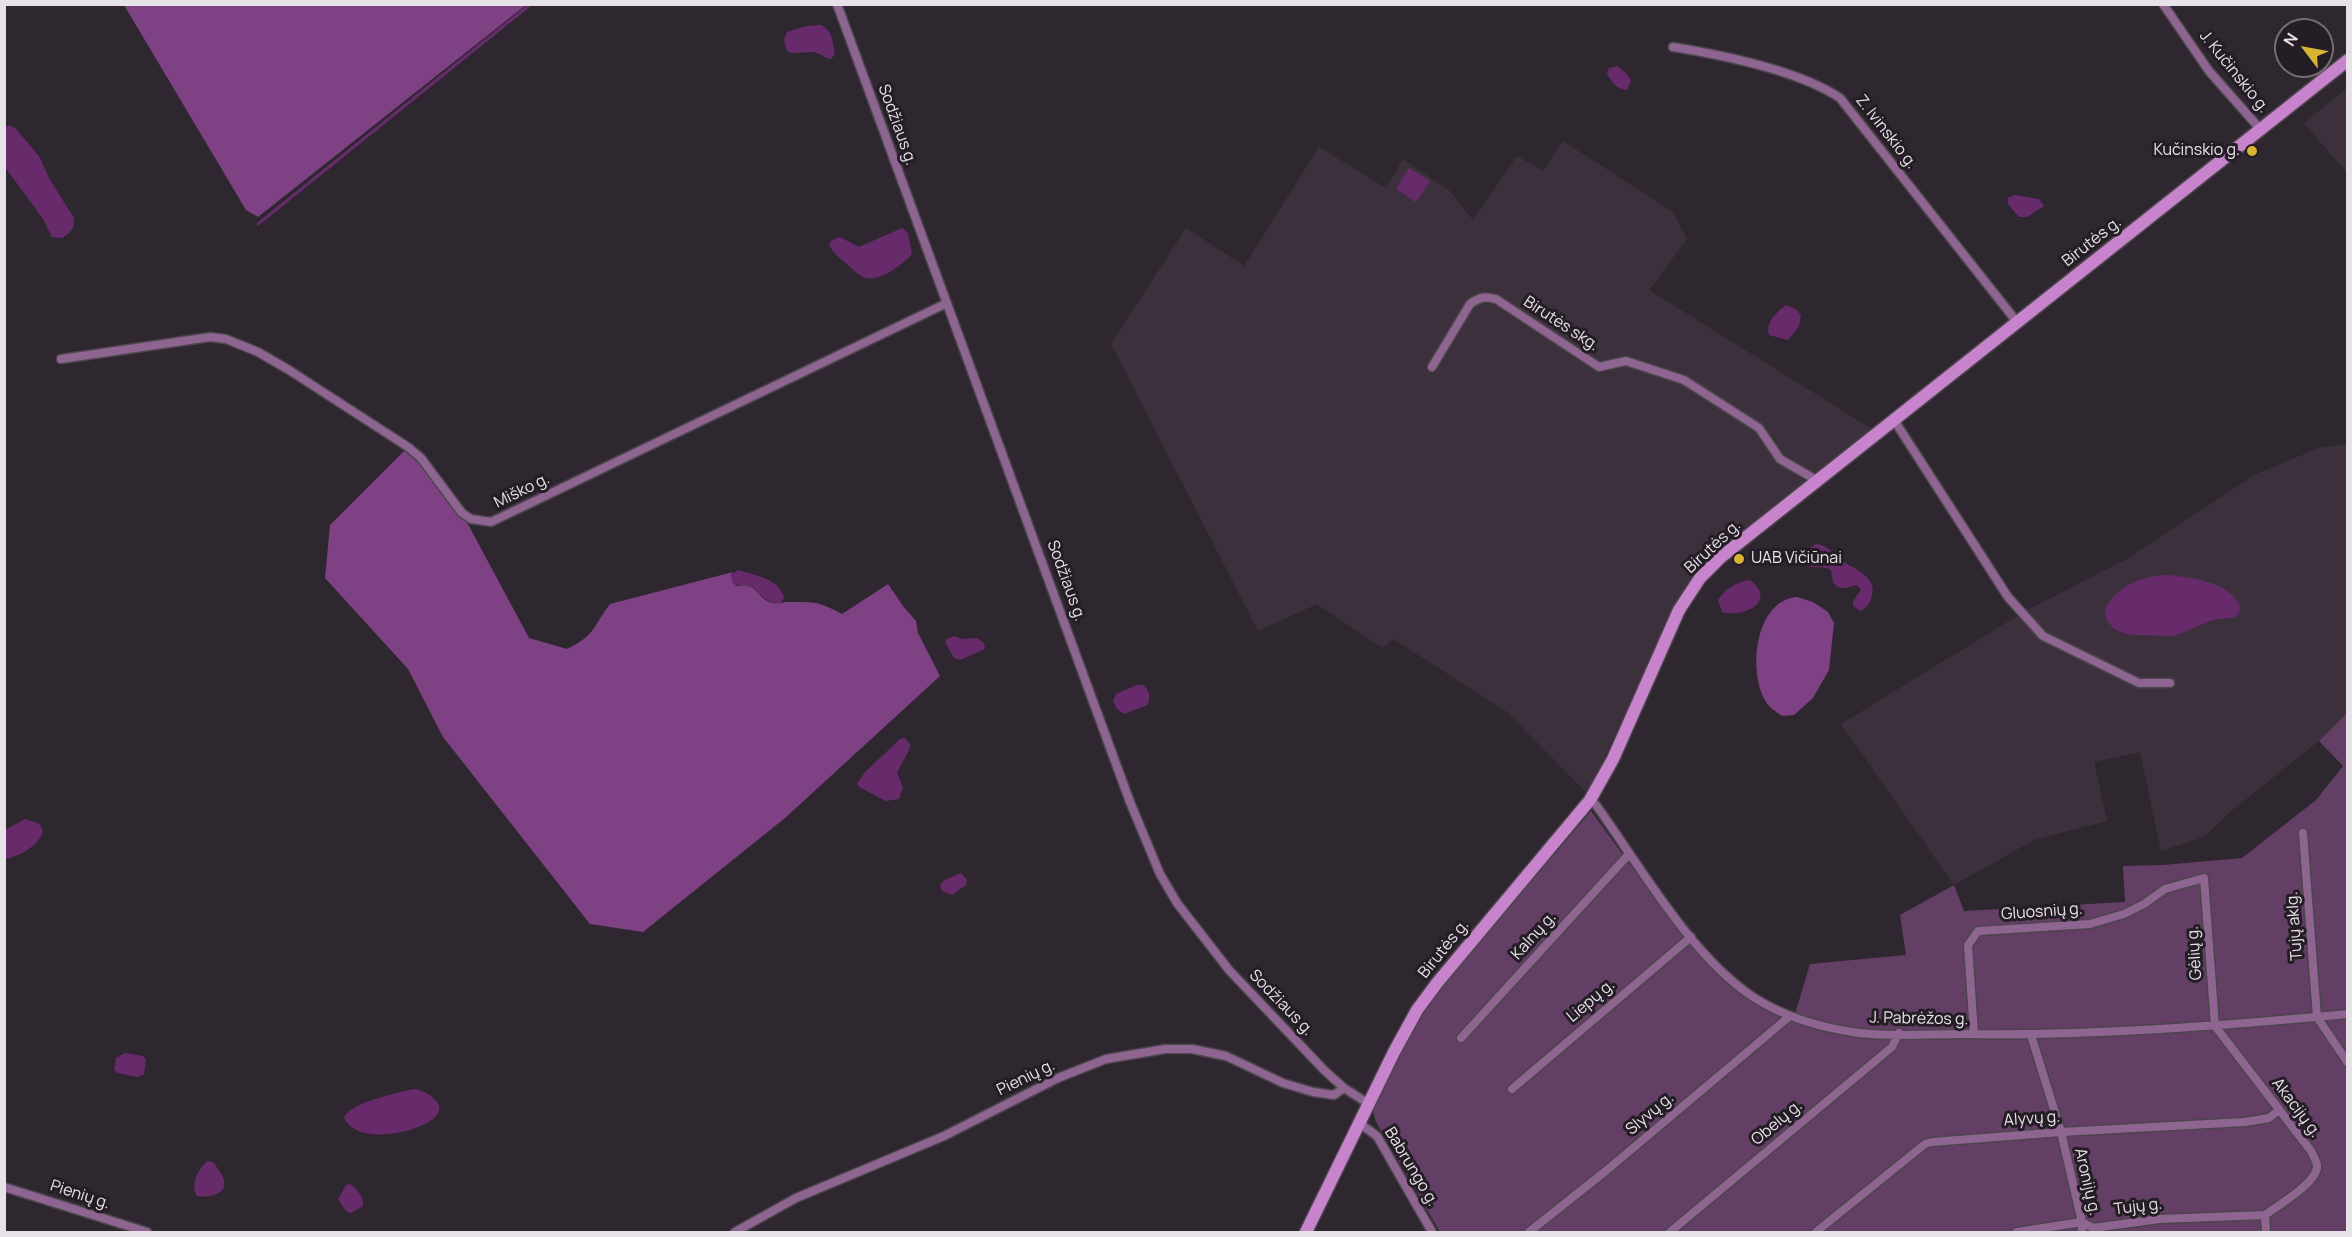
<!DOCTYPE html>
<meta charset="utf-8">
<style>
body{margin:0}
#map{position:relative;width:2352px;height:1237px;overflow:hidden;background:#2f2730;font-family:Manrope,sans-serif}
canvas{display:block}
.frame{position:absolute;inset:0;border:6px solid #e7e2e7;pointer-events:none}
.north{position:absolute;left:2274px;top:18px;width:60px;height:60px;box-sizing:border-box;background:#251d26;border:2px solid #736c73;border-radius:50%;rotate:302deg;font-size:16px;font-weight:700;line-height:24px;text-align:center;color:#e7e2e7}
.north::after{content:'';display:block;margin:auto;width:21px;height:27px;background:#d7b434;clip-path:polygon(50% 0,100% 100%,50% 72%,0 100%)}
</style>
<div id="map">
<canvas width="2352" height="1237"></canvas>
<div class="frame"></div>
<div class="north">N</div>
</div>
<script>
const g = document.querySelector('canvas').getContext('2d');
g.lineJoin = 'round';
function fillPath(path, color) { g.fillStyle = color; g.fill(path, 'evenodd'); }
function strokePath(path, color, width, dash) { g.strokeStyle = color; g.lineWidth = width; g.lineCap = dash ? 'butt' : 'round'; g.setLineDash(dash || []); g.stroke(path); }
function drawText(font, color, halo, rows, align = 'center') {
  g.font = font + ' Manrope,sans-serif'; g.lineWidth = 6; g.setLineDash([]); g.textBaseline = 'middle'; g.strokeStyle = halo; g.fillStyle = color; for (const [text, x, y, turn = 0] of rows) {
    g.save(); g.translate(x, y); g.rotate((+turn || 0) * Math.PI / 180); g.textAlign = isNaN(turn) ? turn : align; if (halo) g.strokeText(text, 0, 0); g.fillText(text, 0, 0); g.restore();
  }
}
fillPath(new Path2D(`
 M2347,88V173L2304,123Z
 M1563,141L1673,212L1687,239L1649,290L1872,429L1720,548L1688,582L1679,598L1595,778L1586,792L1507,712L1393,639L1382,648L1317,604L1258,631L1111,344L1186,228L1244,266L1319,147L1386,188L1403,159L1449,190L1473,220L1517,156L1543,171Z
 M2347,444V713L2319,741L2230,812L2204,837L2161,851L2140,752L2094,762L2107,821L2034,840L1954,885L1841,724L2027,610L2125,560L2256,474L2319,448Z`), '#3c303c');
fillPath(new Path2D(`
 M2347,713V1232H1440L1376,1122L1372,1108C1392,1068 1411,1030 1437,993L1591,811C1611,838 1631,866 1651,893C1690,946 1729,997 1793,1021L1810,964L1906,955L1900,915L1954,885L1964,911L2125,902L2123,866L2163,865L2242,858L2316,800L2343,766L2319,741Z`), '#633f65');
fillPath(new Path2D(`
 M124,5H526L258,217L246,210Z
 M408,447L462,513L529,638L567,649C597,634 592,627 610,604L733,572L731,575L736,586C759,581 756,599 773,603C777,604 783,602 787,602C815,602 818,601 842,614L888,584L903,606L916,621L918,633L940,676L785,818L643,932L590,924L443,737L408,669L325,578L330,525Z
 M1797,597L1813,602L1828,612L1834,623L1829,670L1813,698L1794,715L1782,716C1778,713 1773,710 1770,707C1746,680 1753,600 1797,597Z`), '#7e4183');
fillPath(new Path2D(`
 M821,25C832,30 833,42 835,54L831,59C825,58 823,55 817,53C807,50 797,56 787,51L784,40L787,32L807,26Z
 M1617,66L1625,72L1631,80L1627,90C1618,90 1610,81 1607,73L1609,68Z
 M9,125L16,129L39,156L50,180L74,218C75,229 70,233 62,238L52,237L43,219L5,167V128Z
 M1409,168L1430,181L1416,202L1396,189Z
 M2014,195L2039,199L2044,206L2027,217H2019L2008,204V198Z
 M902,228L908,233L912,254C903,264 878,284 863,277C858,274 852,269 848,265C841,259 832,253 829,244L832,240L840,237L859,247Z
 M1786,305L1797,310L1801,316L1799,326L1788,340L1769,335C1765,322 1777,312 1786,305Z
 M1816,544C1828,545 1834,555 1844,562C1856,570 1877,577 1872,596C1870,603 1867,607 1861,611L1853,606V601L1861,590L1857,585C1847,587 1841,592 1833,582L1831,570C1821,564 1810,572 1802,561L1805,551Z
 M738,570C754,575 780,579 784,598L781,602L775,604L764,598L753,587L733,584L731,575Z
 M2168,575C2194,578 2225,581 2240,605L2239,613L2235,617L2213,620L2174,636L2134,635L2123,633L2114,629L2106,619L2105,609C2117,585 2143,576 2168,575Z
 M1750,580C1779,603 1741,618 1722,612L1718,600C1725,589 1736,582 1750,580Z
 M954,636L962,639L977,638L984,643L985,649L960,660L954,658L945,642L947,639Z
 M1137,685H1143C1150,691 1151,698 1147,705L1124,714L1117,709L1113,701L1116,694Z
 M905,738L910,744V748L897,773L903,787L899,799L886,801L859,787L857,784L864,773L900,739Z
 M25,819L40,824L43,831C40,845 19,857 5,859V830Z
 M961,873L967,880L966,885L952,895L942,891L940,886L943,881Z
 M125,1053L143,1056L146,1060L144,1074L138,1077L117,1073L114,1069L116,1058Z
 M414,1089C424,1090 448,1102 436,1116C420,1134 354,1146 344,1117C352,1102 397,1093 414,1089Z
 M208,1161L213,1162C216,1166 223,1175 224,1180C228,1195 207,1198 197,1196C190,1185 198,1168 208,1161Z
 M350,1184C357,1189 364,1197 363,1206L351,1213L346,1211L338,1199L346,1185Z`), '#672b6c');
strokePath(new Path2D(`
 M258,224L531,4`), '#672b6c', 3);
const street = new Path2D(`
 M837,4L1130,802L1160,874L1177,903L1229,970L1325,1071L1344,1088L1369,1104
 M2163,4L2209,71L2261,130
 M1673,47C1722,55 1798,70 1840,98L2017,322
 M61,359L210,337L226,339L258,352L289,370L408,447L421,458L462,513L471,519L491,522L947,303
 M1432,367L1470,304C1480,297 1485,296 1496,299L1599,367L1626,361L1684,380L1759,428L1780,459L1818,481
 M1894,420L2008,597L2043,636L2139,683H2170
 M1590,800L1596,805C1640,866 1690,955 1753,997C1784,1017 1823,1028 1859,1033C1893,1037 1929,1034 1963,1034C2092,1036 2220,1026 2348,1014
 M2303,833L2317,1017L2348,1063
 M1974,1034L1968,945L1978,931L2090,924L2124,914L2144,904L2165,889L2204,878L2215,1026L2311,1151C2313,1155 2316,1160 2317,1165C2319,1182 2277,1206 2265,1215L2266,1232
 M2031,1035L2061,1132L2082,1222V1232
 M1461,1038L1629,854
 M1512,1089L1691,937
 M1359,1123L1377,1136L1432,1232
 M4,1187L147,1232
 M735,1232L796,1198L944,1136L1058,1078L1106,1059L1165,1049H1192L1226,1056L1283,1083L1313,1092L1334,1095L1344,1088
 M1529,1232L1607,1170L1790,1016
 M1670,1232L1892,1047L1899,1033
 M1816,1232L1925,1144L1932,1142L2061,1132L2245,1122L2269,1118L2279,1110
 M2017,1232L2082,1222L2093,1228L2159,1219L2265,1215`);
const secondary = new Path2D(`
 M1306,1232L1394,1052L1417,1010L1437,983L1590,800L1613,759L1679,610L1700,578L1721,557L2348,60`);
strokePath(street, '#4c454d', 11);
strokePath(secondary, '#4c454d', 15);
strokePath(street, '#8e6490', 8);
strokePath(secondary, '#c783cb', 12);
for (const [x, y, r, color] of [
 [2252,151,6,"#d7b434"],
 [1739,559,6,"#d7b434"]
]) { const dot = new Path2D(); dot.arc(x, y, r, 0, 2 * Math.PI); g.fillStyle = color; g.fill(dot); strokePath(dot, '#251d26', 2); }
drawText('16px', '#e7e2e7', '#251d26', [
 ["J. Kučinskio g.",2234,72,51],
 ["Sodžiaus g.",897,125,70],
 ["Z. Ivinskio g.",1886,132,52],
 ["Birutės g.",2092,242,-38],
 ["Birutės skg.",1561,324,33],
 ["Miško g.",522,491,-26],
 ["Birutės g.",1713,547,-43],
 ["Sodžiaus g.",1066,581,70],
 ["Gluosnių g.",2042,912,-4],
 ["Tujų aklg.",2295,926,-94],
 ["Kalnų g.",1534,936,-48],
 ["Birutės g.",1444,949,-51],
 ["Gėlių g.",2195,953,-94],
 ["Liepų g.",1591,1001,-40],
 ["Sodžiaus g.",1281,1003,46],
 ["J. Pabrėžos g.",1919,1019,1],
 ["Pienių g.",1026,1078,-26],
 ["Akacijų g.",2296,1108,53],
 ["Slyvų g.",1650,1114,-40],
 ["Alyvų g.",2032,1119,-4],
 ["Obelų g.",1777,1123,-40],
 ["Babrungo g.",1411,1167,59],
 ["Aronijų g.",2087,1182,77],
 ["Pienių g.",80,1195,18],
 ["Tujų g.",2138,1207,-7]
]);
drawText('16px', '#e7e2e7', '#251d26', [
 ["Kučinskio g.",2240,151],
 ["UAB Vičiūnai",1751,559,"left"]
], 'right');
</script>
